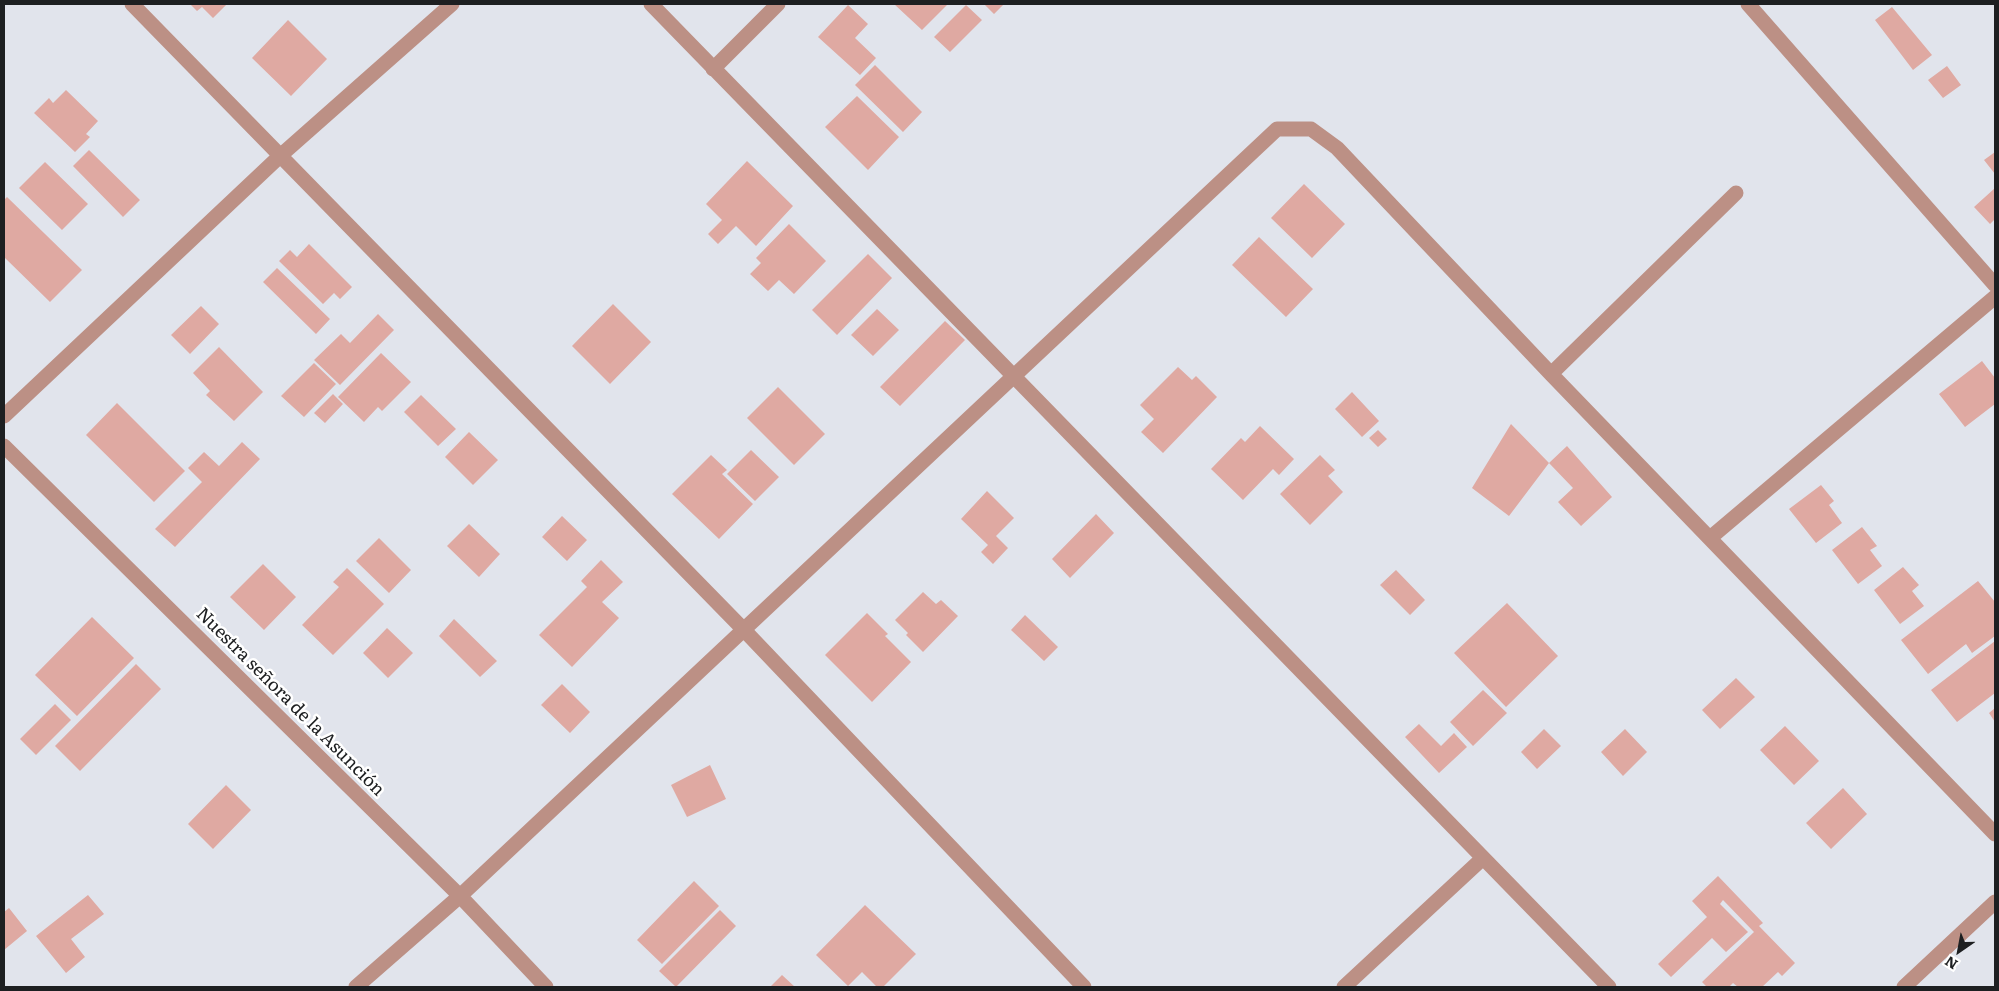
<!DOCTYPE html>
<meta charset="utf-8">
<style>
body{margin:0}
#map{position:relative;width:1999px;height:991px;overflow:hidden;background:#e1e4ec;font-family:Literata,serif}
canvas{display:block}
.frame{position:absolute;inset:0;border:5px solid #1d1f21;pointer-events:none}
.north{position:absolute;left:1934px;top:926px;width:50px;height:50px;-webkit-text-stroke:4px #fff;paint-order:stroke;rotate:213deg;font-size:14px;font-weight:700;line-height:20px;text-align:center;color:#1d1f21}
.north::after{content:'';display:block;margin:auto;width:18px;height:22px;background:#1d1f21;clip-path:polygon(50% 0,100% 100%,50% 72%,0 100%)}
</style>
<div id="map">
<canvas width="1999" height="991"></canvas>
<div class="frame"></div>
<div class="north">N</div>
</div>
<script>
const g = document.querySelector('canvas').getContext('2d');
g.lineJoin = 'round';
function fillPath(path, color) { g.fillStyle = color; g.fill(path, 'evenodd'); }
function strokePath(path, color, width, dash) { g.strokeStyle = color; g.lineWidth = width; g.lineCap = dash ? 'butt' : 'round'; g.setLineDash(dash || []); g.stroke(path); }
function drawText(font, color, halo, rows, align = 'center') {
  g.font = font + ' Literata,serif'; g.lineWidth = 5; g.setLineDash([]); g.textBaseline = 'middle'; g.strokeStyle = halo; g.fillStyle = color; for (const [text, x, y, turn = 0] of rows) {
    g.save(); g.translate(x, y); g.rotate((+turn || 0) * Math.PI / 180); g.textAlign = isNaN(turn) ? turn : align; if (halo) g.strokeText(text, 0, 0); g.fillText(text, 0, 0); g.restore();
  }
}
fillPath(new Path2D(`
 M190,4H227L213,18L202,7L197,11Z
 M894,4H948L922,30Z
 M984,4H1004L994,14Z
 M848,5L868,24L855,38L876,58L860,75L818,37Z
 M966,5L982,20L950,52L934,37Z
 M1892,7L1932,55L1913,70L1875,20Z
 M288,20L327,59L291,96L252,58Z
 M875,65L922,112L903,132L855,85Z
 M1947,66L1961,85L1943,98L1928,80Z
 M66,90L98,121L86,134L90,137L75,152L34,113L49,98L53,103Z
 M857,96L899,137L868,170L825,127Z
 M89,150L140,200L123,217L73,166Z
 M1995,152V174L1984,160Z
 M747,161L793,206L756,246L736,226L718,244L708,234L722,220L706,204Z
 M45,162L88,204L62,230L19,188Z
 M1304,184L1345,224L1312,258L1271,218Z
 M1995,188V219L1990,224L1974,207Z
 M7,197L82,270L50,302L4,257V200Z
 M789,224L826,261L794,294L779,280L768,291L750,274L761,263L756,258Z
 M1259,237L1313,289L1286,317L1232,265Z
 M309,244L352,287L340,299L334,293L323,304L279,261L290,250L297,257Z
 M868,254L892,278L837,335L812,310Z
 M277,268L330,319L316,334L263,282Z
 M613,304L651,342L610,384L572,346Z
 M201,306L219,324L190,354L171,335Z
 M877,309L899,330L873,356L851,335Z
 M378,314L394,330L340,385L314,360L341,334L350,343Z
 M945,321L965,340L900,406L880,387Z
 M219,347L263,392L234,421L206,395L210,391L193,373Z
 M381,353L411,382L382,411L378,407L364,422L338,397Z
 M1982,361L1995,378V404L1965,427L1939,394Z
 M314,363L336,384L304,417L281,396Z
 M1178,367L1192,380L1196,376L1217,397L1163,453L1141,432L1154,419L1140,405Z
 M778,387L825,434L794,465L747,418Z
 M1352,392L1379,421L1362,437L1335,409Z
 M333,394L343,404L325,423L314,413Z
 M421,395L456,429L438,446L404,412Z
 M117,403L185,471L154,502L86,435Z
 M1511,424L1549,463L1509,516L1472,488Z
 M1260,426L1294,459L1279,475L1273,469L1243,500L1211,469L1241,438L1245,442Z
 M1378,430L1387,439L1378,447L1369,438Z
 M469,432L498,460L473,485L445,457Z
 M242,442L260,459L175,547L155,529L202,482L188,468L204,452L219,466Z
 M1567,446L1612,497L1581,526L1558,502L1573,488L1549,463Z
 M751,450L779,477L755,501L727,474Z
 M711,455L727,470L722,474L753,504L719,539L672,494Z
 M1320,455L1335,470L1328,476L1343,492L1310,525L1280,494Z
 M1821,485L1834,501L1829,505L1842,523L1816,543L1789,509Z
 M987,491L1014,518L996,536L1008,548L993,564L981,552L988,545L961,519Z
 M1096,514L1114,533L1070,578L1052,559Z
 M562,516L587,540L567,561L542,537Z
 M469,524L500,554L479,577L447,546Z
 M1862,527L1877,546L1870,550L1882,566L1858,584L1832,550Z
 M379,538L411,570L389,593L356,561Z
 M601,560L623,582L602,602L619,618L572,667L539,635L587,587L581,581Z
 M263,564L296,597L264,630L230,597Z
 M1903,567L1919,585L1912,591L1924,606L1900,624L1874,590Z
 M347,568L384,604L333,655L302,625L339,587L333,582Z
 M1396,570L1425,600L1410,615L1380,585Z
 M1978,581L1995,602V636L1972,653L1966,644L1928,674L1901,640Z
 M923,592L936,604L941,600L958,616L923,652L906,635L908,633L895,620Z
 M1507,603L1558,656L1506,707L1454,653Z
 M867,613L888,634L885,636L911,662L872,702L825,655Z
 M1025,615L1058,647L1044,661L1011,630Z
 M92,617L134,658L77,716L35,675Z
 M454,619L497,661L480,677L439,636Z
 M387,628L413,653L388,678L363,653Z
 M1995,641V693L1957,722L1931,690Z
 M136,664L161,689L80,771L55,746Z
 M1736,678L1755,697L1720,729L1702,710Z
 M562,684L590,712L570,733L541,705Z
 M1483,690L1507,713L1473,746L1450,722Z
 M55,704L71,720L36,755L20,739Z
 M1995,708V722L1989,713Z
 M1419,724L1441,746L1454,733L1467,747L1439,773L1405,737Z
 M1785,726L1819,761L1794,785L1760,750Z
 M1544,729L1561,746L1537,769L1521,752Z
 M1625,729L1647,752L1623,776L1601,752Z
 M710,765L726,799L687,817L671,785Z
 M226,785L251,810L213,849L188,824Z
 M1843,788L1867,814L1831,849L1806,823Z
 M1718,876L1763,923L1759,926L1795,963L1782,976L1778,972L1762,987H1738L1733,983L1729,987H1707L1702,982L1754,932L1723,900L1720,904L1748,932L1726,952L1712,938L1671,977L1658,964L1707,917L1692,901Z
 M694,881L719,906L662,964L637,940Z
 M88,895L104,914L71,939L85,957L66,973L36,936Z
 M865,905L916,954L883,987H877L862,972L848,986L816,955Z
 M9,908L27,931L4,950V912Z
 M720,910L736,926L676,987L659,971Z
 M782,975L795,987H770Z`), '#dfa9a2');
strokePath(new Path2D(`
 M132,4L745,631L1084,987
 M651,4L1609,987
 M1748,4L1995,285
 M713,69L778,4
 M1551,374L1736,193
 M4,416L280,156L452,4
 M4,446L460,896L546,987
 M1710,538L1995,297
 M356,987L460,896L1277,129H1311L1337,148L1551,374L1995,834
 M1344,987L1483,858
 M1904,987L1995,902`), '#bc9085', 15);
drawText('18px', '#1d1f21', '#fff', [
 ["Nuestra señora de la Asunción",290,702,45]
]);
</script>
